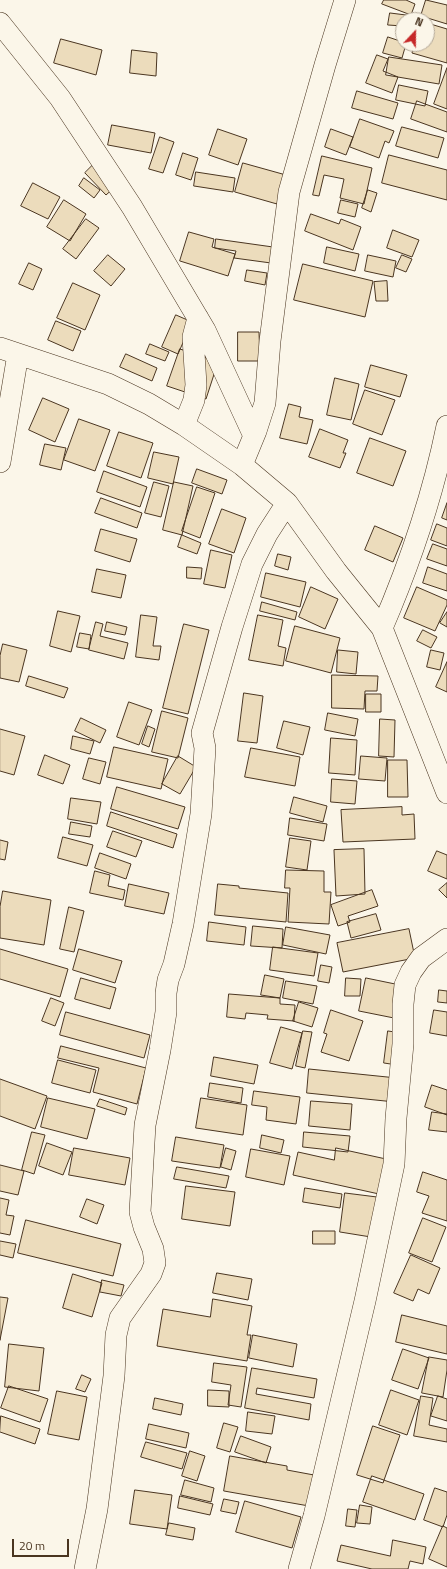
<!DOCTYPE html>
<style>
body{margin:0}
#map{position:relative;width:447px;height:1569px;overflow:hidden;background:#fbf6e9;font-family:"Titillium Web",sans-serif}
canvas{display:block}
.north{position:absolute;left:395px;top:12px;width:40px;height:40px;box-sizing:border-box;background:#fbf6e9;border:1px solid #b4a999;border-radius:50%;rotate:22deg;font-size:11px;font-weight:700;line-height:16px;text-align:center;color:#4a3520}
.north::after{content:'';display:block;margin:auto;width:14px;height:18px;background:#c62828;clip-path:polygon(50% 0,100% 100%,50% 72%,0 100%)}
.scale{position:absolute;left:12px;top:1539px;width:57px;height:18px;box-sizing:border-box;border:2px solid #4a3520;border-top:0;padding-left:5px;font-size:12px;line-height:14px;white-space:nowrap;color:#4a3520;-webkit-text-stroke:3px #fbf6e9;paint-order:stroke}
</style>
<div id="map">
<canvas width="447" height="1569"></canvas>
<div class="north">N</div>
<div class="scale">20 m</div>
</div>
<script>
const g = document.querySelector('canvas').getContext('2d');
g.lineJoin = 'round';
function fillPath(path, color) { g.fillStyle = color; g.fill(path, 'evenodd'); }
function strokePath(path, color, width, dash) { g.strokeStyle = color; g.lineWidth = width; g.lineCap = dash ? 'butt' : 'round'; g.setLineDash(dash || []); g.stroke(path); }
const building = new Path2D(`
 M384,0H406L415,4L411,15L382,4Z
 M426,0L447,5V24L421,16Z
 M390,13L414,16L413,20H403V26L388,25Z
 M427,23L447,29V63L412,53L414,44H427Z
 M388,37L403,42V44H406L402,58L383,53Z
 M61,39L102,50L96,75L54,63Z
 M132,50L157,53L156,76L130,73Z
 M377,55L388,59L383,71L398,77L392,93L366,83Z
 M389,57L442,65L439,84L386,75Z
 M447,68V109L434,104Z
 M399,85L428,91L425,106L396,100Z
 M357,91L398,103L393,119L352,108Z
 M417,101L447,112V132L411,119Z
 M360,119L394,131L389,143L385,141L379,158L350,147Z
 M112,125L155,133L151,153L108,145Z
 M402,127L444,138L438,158L396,146Z
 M218,129L247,139L238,165L209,155Z
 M331,129L353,137L346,155L325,147Z
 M160,137L174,142L163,173L149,169Z
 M183,153L198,158L191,180L176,175Z
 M389,155L447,170V200L382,183Z
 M322,156L372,168L364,204L340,198L344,179L324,175L319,196L313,195Z
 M95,163L116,186L106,195L85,173Z
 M243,163L286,175L277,204L235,192Z
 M196,172L235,178L233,192L194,186Z
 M84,178L100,190L94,198L79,186Z
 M33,183L60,197L48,219L21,206Z
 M368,190L377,193L371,212L362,208Z
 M64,200L86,214L70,241L47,227Z
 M341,200L358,204L355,217L338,213Z
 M311,214L339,224L341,219L361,227L353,250L305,231Z
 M86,219L99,228L76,259L63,249Z
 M393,230L419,240L412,257L387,248Z
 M189,232L214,239L212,247L235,254L228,276L180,261Z
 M216,239L273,247L271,263L234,258L236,251L215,248Z
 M327,247L359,254L355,271L324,263Z
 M108,255L125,269L111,286L94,271Z
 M368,255L396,261L393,277L365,271Z
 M402,255L412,259L406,272L396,268Z
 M29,263L42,269L33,290L19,284Z
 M303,264L373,281L365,317L294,300Z
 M247,270L267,273L265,285L245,281Z
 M387,281L388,301H376L374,282Z
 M73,283L100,295L85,330L57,318Z
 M176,315L192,322L178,354L162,347Z
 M56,321L81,331L73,351L48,340Z
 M238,332H259L260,361H238Z
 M150,344L169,352L165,361L146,354Z
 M180,349L218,362L206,399L167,386Z
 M126,354L157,368L152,381L120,367Z
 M371,365L407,375L400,397L365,387Z
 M335,378L359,384L351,420L327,415Z
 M365,390L395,400L382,435L353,424Z
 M43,398L69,409L55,442L29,430Z
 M289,404L301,407L299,417L313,420L307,444L280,438Z
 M79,419L110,430L95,471L64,460Z
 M320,429L348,440L343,453H346L340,468L309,457Z
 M119,432L153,443L141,478L107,466Z
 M370,438L406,451L393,486L357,473Z
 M45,444L66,448L61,470L40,465Z
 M154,452L179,457L173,484L148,478Z
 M197,469L227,480L222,494L192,483Z
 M104,471L147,487L140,507L97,492Z
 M154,482L169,486L161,517L145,513Z
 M174,482L193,486L182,535L163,530Z
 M197,487L215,493L200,538L182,531Z
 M101,498L142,513L137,528L95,513Z
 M447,503V520L442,518Z
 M222,509L246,518L234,553L209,544Z
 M437,524L447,528V546L431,540Z
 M375,526L403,538L393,562L365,550Z
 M101,529L137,539L130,562L95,551Z
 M182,535L201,543L197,554L178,547Z
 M433,544L447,549V566L427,559Z
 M211,550L232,555L225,588L204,584Z
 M278,554L291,557L288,570L275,566Z
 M187,567L202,568L201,579L187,578Z
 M428,567L447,574V591L423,583Z
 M97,569L126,575L121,598L92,592Z
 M266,573L306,582L300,607L261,597Z
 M311,587L338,599L325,629L299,617Z
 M417,587L447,600V605L435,631L404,618Z
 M262,602L297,612L295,620L260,611Z
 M58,611L80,616L71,652L50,646Z
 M447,612V627L440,623Z
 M141,615L157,617L153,646H161L159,660L136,657Z
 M258,615L283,620L278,646L286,648L283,666L249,660Z
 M96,622L103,624L100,636L128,643L124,659L89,650Z
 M107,622L127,627L125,635L105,631Z
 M184,624L209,630L188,714L163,708Z
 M295,626L340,638L331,673L286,661Z
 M423,630L437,637L431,648L417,641Z
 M80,633L91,635L89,649L77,647Z
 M3,644L27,650L19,682L0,678V656Z
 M338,650L358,652L356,674L337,672Z
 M431,650L444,653L440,670L427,667Z
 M447,662V692L436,687Z
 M332,675L378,676L377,691H365L364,709L332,708Z
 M29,676L68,688L64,698L26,686Z
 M244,693L263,696L257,743L238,741Z
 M366,694H381V712H366Z
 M129,702L152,710L139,745L117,737Z
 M162,711L188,718L178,758L152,752Z
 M328,713L358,719L355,736L325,730Z
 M81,718L106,730L100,743L75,731Z
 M380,719L395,720L394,757L379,756Z
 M284,721L310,727L303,755L277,748Z
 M148,726L155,729L149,747L142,744Z
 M0,729L25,736L14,775L0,771Z
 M73,736L94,741L90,754L71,749Z
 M331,738L357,740L355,775L329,773Z
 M114,747L168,759L161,789L107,777Z
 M251,748L300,757L295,786L245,777Z
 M45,755L70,765L63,784L38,775Z
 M178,756L196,767L180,794L162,784Z
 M361,756L387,758L385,781L359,779Z
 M89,758L106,762L100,784L83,779Z
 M388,760H407L408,797H388Z
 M332,779L357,781L355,804L331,802Z
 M117,787L185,807L178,829L111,809Z
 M294,797L327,806L323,822L290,813Z
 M71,798L101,802L97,824L68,819Z
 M402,807V815L414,814L415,839L343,842L341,810Z
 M111,812L177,834L173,848L107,826Z
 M290,818L327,824L324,841L288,835Z
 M71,822L92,826L90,837L69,834Z
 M113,831L142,841L136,857L107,847Z
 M63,837L93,845L87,866L58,858Z
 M290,838L311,841L307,870L286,867Z
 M0,840L8,842L5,860L0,859Z
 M364,849L365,894L336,896L334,850Z
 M437,851L447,855V879L428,871Z
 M100,853L131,864L126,879L95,868Z
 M286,870L324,871V892H331L329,924L288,922L290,888H285Z
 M95,871L110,875L108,886L125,890L123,900L90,893Z
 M447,883V898L439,890Z
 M129,884L169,893L164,914L125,906Z
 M218,884L239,886V888L288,893L286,922L215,915Z
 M372,890L378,906L348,916L350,922L338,926L331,905Z
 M3,891L51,900L44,945L0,938V907Z
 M69,907L84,911L74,952L60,949Z
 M376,914L381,930L351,938L347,922Z
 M209,922L246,927L244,945L207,941Z
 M253,926L283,929L282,948L251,946Z
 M286,927L330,935L326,954L283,945Z
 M409,929L415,958L343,972L337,943Z
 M273,947L318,953L314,976L270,970Z
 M0,949L68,969L60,997L0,979Z
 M79,949L122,961L115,983L73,970Z
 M321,965L332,967L329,983L318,981Z
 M265,975L284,979L280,998L261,995Z
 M81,978L116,988L110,1009L75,999Z
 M346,978L361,979L360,996H345Z
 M366,978L400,985L394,1018L359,1011Z
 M286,981L317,986L313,1004L283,998Z
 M439,990L447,991V1003L438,1002Z
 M229,994L280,998V1004L295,1005L294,1021L267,1019L268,1015L246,1013L245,1019L227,1017Z
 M51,998L64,1003L55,1026L42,1021Z
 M299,1002L318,1008L312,1027L293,1021Z
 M331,1010L363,1021L349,1061L321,1052L327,1034L324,1033Z
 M434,1010L447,1012V1036L430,1033Z
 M66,1012L150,1035L144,1058L60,1035Z
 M281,1027L302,1033L292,1069L270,1063Z
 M303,1031L312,1032L305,1068L296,1066Z
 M388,1031L402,1033L397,1065L384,1063Z
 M61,1046L146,1068L137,1104L93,1092L99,1068L58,1058Z
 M214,1057L258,1065L254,1084L211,1076Z
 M58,1060L96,1070L90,1093L52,1083Z
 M309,1069L397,1078L395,1102L307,1093Z
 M0,1079L47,1096L35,1129L0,1116Z
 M210,1083L243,1088L241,1103L208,1097Z
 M432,1085L447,1090V1115L425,1107Z
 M254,1091L300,1097L296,1124L266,1120L267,1107L252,1105Z
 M48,1098L95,1109L87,1139L41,1127Z
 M201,1098L247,1105L243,1135L196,1128Z
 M100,1099L127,1108L125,1115L97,1106Z
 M311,1101L352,1104L350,1130L309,1126Z
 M432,1112L447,1114V1132L429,1130Z
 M32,1132L45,1135L34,1174L22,1170Z
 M304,1132L350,1136L348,1152L303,1147Z
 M262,1135L284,1140L281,1153L260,1148Z
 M176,1137L224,1145L220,1168L172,1161Z
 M47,1143L72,1152L63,1175L39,1166Z
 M74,1148L130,1158L125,1185L69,1175Z
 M226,1148L236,1151L231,1170L221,1167Z
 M336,1148L386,1159L379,1194L293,1175L298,1152L334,1160Z
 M251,1149L290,1156L284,1185L246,1177Z
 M0,1165L24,1171L18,1195L0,1191Z
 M177,1167L229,1176L226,1188L174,1179Z
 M423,1172L447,1180V1221L422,1213L429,1196L417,1192Z
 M186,1186L235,1192L230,1226L182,1219Z
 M305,1188L342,1194L340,1208L303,1202Z
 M345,1193L377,1197L371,1237L340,1232Z
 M0,1198L9,1200L6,1215L14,1216L10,1235L0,1233Z
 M87,1199L104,1205L97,1224L80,1217Z
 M423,1218L446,1227L432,1262L409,1253Z
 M26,1220L121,1244L113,1276L18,1253Z
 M313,1231H335V1244H313Z
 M0,1241L16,1244L13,1258L0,1255Z
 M411,1255L440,1268L429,1294L418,1289L413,1301L394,1293Z
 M217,1273L252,1279L248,1300L213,1293Z
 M73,1274L102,1283L92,1317L63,1308Z
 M102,1280L124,1285L121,1296L100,1292Z
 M0,1297L8,1298L0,1340Z
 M213,1299L252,1306L247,1335H251L247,1361L157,1346L163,1309L210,1317Z
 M402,1315L447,1326V1354L396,1342Z
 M253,1335L297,1344L293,1367L249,1358Z
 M9,1344L44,1348L39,1391L5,1387Z
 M403,1349L429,1358L418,1389L392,1380Z
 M429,1357L447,1360V1370L443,1397L422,1393Z
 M214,1363L247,1367L241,1407L228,1405L231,1385L212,1382Z
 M252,1368L317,1379L314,1398L257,1388L256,1394L311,1404L309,1420L245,1408Z
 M82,1375L91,1379L85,1392L76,1389Z
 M9,1386L48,1399L40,1422L1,1408Z
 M208,1390L229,1391V1407L208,1406Z
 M391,1390L419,1400L407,1435L379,1425Z
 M57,1391L87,1397L79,1440L48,1434Z
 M421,1396L433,1398L429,1425L447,1429V1442L414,1436Z
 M438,1396L447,1399V1421L431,1416Z
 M155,1398L183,1404L181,1415L153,1409Z
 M248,1412L275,1416L272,1434L246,1431Z
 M1,1416L40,1429L35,1444L0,1432Z
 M224,1423L238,1427L230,1452L217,1448Z
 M149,1424L189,1433L186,1448L146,1439Z
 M373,1426L400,1435L383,1483L357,1475Z
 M241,1436L271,1447L266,1463L235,1452Z
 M146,1442L187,1453L182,1469L141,1457Z
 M190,1451L205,1456L197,1481L182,1476Z
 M230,1456L287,1466V1470L314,1475L309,1506L224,1491Z
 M372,1476L424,1494L415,1520L363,1502Z
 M185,1480L214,1488L211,1502L181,1495Z
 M435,1488L447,1492V1515L443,1527L424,1520Z
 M135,1490L172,1495L167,1529L130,1524Z
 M180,1496L213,1504L210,1515L178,1508Z
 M224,1499L239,1502L236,1514L221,1511Z
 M245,1501L301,1517L292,1548L236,1532Z
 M360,1505L372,1507L370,1524L357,1523Z
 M348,1509L357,1510L355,1527L346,1526Z
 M169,1523L195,1528L193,1540L166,1535Z
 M443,1526L447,1528V1567L429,1559Z
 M393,1540L426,1547L423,1564L410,1561L408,1569H372L337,1561L341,1545L390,1556Z`);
fillPath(building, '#ecdcbc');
strokePath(building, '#4a3520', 1);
const minor = new Path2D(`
 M0,23L60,98L132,207L205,330L254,436
 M0,348L108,384L149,404L184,425L242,465L287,503L336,571L382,628L447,793
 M184,425L194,400L196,385L193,337L198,318
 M0,462L18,354
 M242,465L256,431L265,403L270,341L289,192L325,65L345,0
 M382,628C410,563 433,495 447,426
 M85,1569L97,1509L114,1376L116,1335L120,1318L151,1274L155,1263L153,1249L144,1227L140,1212L145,1125L160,1050L166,1012V993L168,980L174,964L183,924L201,814L205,748L202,733L232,627L252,564L267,534L287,503
 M299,1569L314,1516L365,1301L394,1164L396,1118L403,1044V1004L405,985L411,972L421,958L447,939`);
strokePath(minor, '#4a3520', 22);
strokePath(minor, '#fbf6e9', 21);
</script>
